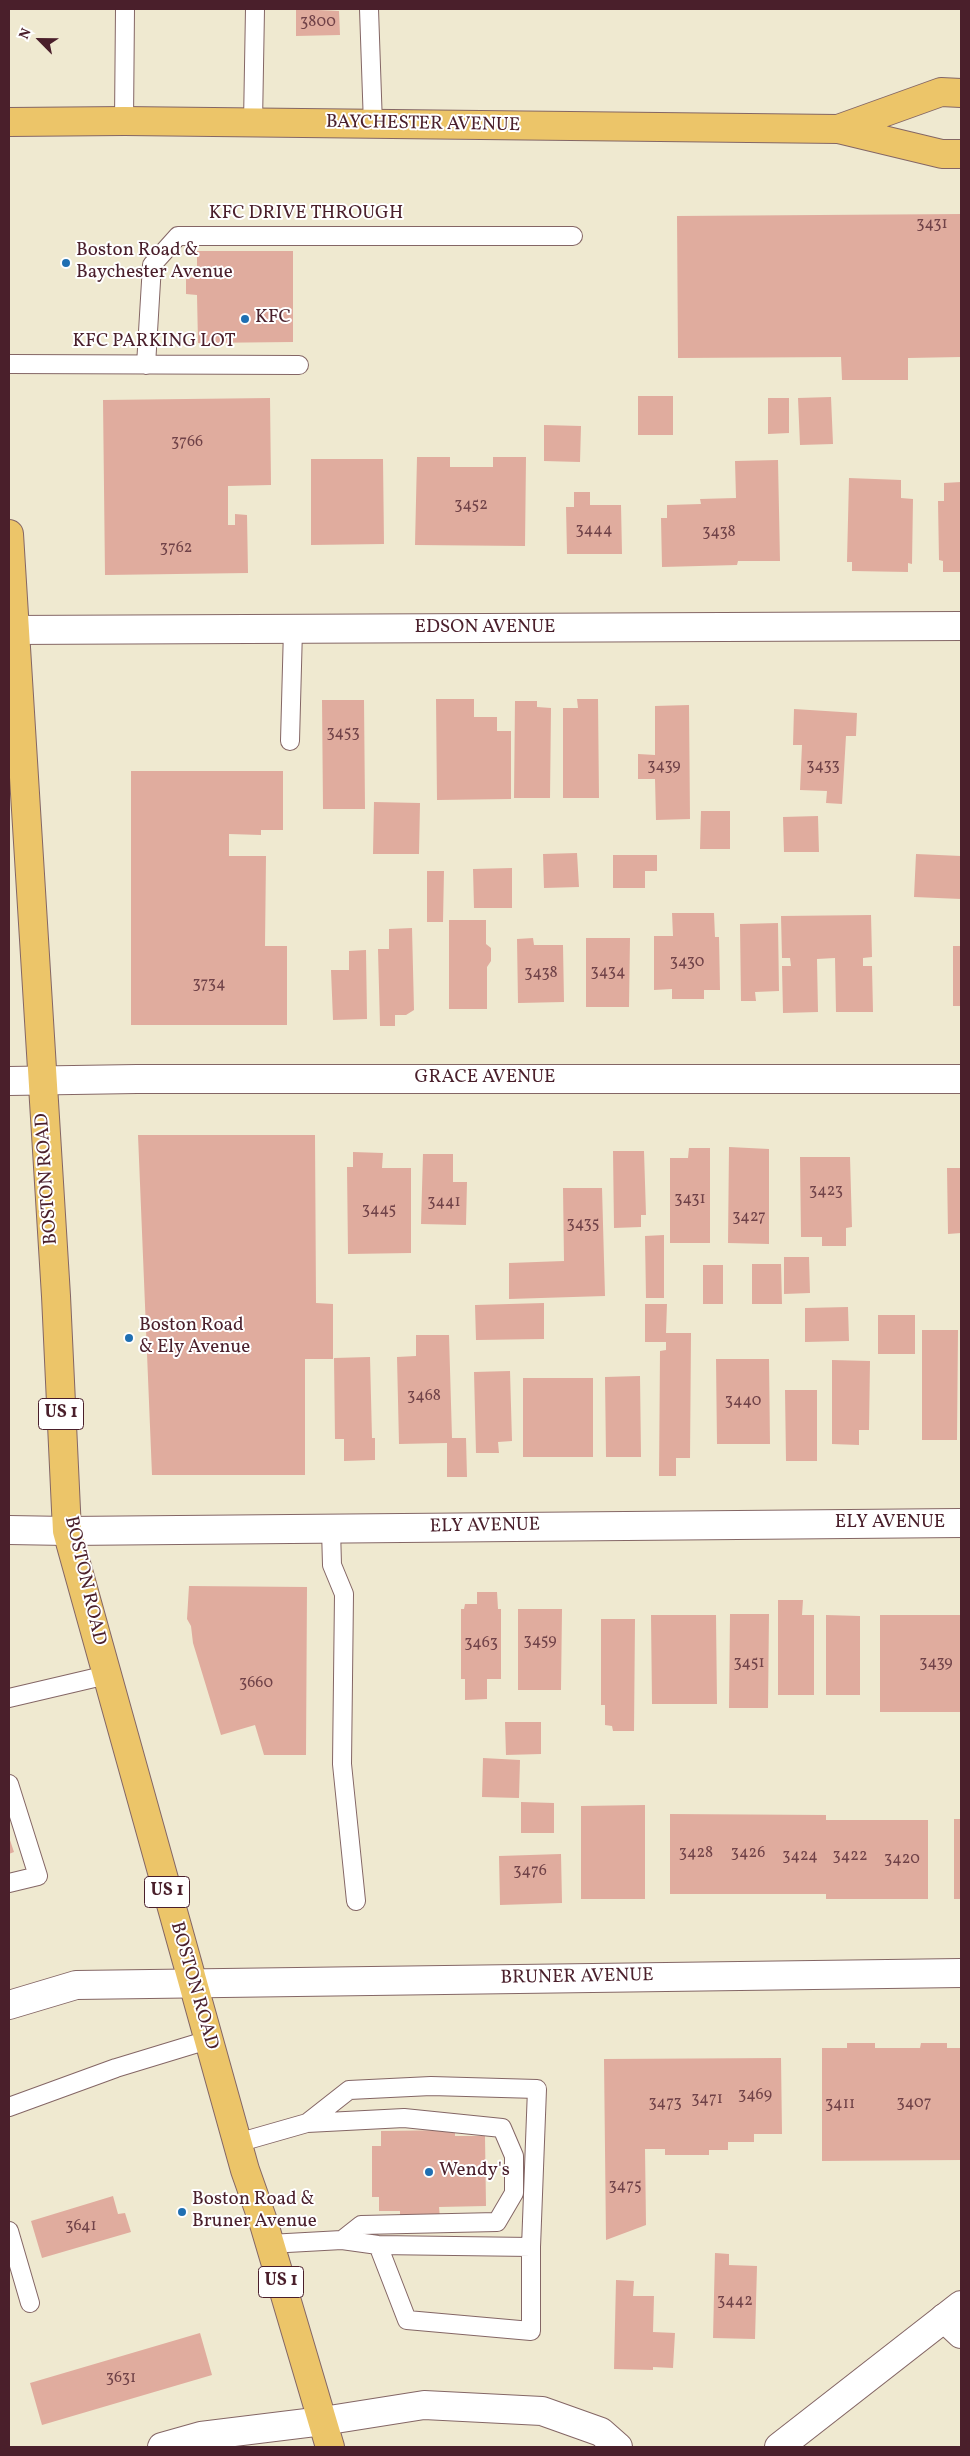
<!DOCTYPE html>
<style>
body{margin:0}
#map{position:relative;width:970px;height:2456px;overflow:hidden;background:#efe9d0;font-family:Vollkorn,serif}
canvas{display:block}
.frame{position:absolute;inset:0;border:10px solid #4a1f2b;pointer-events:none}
.north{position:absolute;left:15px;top:15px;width:50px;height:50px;-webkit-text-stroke:4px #fff;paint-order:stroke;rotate:293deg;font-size:14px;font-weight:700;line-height:20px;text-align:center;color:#4a1f2b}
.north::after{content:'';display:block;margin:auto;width:18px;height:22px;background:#4a1f2b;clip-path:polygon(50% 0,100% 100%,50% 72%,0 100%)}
</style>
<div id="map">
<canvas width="970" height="2456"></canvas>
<div class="frame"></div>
<div class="north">N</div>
</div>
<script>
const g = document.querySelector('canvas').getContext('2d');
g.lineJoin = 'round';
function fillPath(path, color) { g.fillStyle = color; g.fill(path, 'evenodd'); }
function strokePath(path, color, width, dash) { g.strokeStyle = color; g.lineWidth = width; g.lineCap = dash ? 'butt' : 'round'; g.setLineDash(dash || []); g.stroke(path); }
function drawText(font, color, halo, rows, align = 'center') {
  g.font = font + ' Vollkorn,serif'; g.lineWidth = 4; g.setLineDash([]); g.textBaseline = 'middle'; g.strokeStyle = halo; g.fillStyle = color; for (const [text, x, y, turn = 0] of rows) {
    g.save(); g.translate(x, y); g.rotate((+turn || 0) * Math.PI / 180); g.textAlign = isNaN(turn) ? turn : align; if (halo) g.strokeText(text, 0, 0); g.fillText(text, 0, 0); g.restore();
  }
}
fillPath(new Path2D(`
 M296,9L339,11L340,35L296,36Z
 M961,214V357L908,358V380H842L841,357L678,358L677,216Z
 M197,251H293V342L198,343L197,295L186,294V278L197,277Z
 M638,396H673V435H638Z
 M831,397L833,444L800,445L798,398Z
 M270,398L271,485L228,486V525H235V514L247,515L248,573L105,575L103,400Z
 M768,398H789V433L768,434Z
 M544,425L581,426L580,462L544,461Z
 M417,457H450V467H493V457H526L525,546L415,545Z
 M311,459H383L384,544L311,545Z
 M778,460L780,561H738L737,565L662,567L661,518H667V505L701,504L700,499L736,498L735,461Z
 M849,478L901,480V498L913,499L912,564L908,563V572L852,571V562H847Z
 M961,482V572H943V561L939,560L938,501H944V483Z
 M574,492H590V505H621L622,554H567L566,507H574Z
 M436,699H474V717H497V731H511V799L437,800Z
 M577,699H598L599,798H563V708H578Z
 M322,700H364L365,809H323Z
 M515,701H537V707L551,708L550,798H514Z
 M689,705L690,819L656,820L655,779H638V754L655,755V706Z
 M794,709L857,713L856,736H846L842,804L826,803L827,791L800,790L802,745H793Z
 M131,771H283V830H261V835L229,834V856H266L265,946H287V1025H131Z
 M374,802L420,803L419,854H373Z
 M701,811H730V849H700Z
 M818,816L819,852H784L783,817Z
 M577,853L579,887L544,888L543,854Z
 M916,854L961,856V899L914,897Z
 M613,855H657V871H645V888H613Z
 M512,868V908H474L473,869Z
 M427,871H444L443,922H427Z
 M672,913H714L715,937H719L720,990H704V999H672V989L654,990V936H673Z
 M871,915L872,957L863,958V966H872L873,1012H836L835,958L817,959L818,1012L783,1013L782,966H791L790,958H782L781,916Z
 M449,920H486V944L491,948V961L487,967V1009H449Z
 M778,923L779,991L755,992L756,1001H741L740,924Z
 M412,928L414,1010L406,1015H395V1026H380L378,949H389V929Z
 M533,938L534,945H563L564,1002L518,1003L517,939Z
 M586,938H630L629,1007H586Z
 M953,946H961V1006H953Z
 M366,950L367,1019L333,1020L331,970H349V951Z
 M138,1135H315L316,1303L333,1304V1359H305V1475H152Z
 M729,1147L769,1149V1244L728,1243Z
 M689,1148H710V1243H670V1158H688Z
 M613,1151H644L646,1215H641V1227L614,1228Z
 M353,1152L383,1153L382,1168H411V1253L348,1254L347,1167H353Z
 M423,1154H453V1182H467L466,1225L421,1224Z
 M800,1157H850L852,1227L846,1228V1246H822V1237H801Z
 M947,1168H961V1233L948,1234Z
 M563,1188H602L605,1296L509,1299V1263L564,1261Z
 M664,1235V1298H646L645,1236Z
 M784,1257H809L810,1293L784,1294Z
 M752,1264H781L782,1304H752Z
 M703,1265H723V1304H703Z
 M544,1303V1339L476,1340L475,1305Z
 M645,1304H667L666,1333H691L690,1458H676V1476H659L660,1351L666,1350V1342H645Z
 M848,1307L849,1341L805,1342V1308Z
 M878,1315H915V1354H878Z
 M922,1330H958L957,1440H922Z
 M416,1335H449L452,1438H466L467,1477H447V1443L399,1444L397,1357L416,1356Z
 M370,1357L372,1438H375V1460L344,1461V1439H335L334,1358Z
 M716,1359H769L770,1444H717Z
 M832,1360L870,1361L869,1430H859V1445L832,1444Z
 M510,1371L512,1441L498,1442L499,1453H476L474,1372Z
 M640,1376L641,1457H606L605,1377Z
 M523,1378H593V1457H523Z
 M785,1390H817V1461H786Z
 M189,1586L307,1587L306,1755H264L255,1725L221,1735L193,1643L191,1626L187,1619Z
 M477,1592H497L498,1609H501V1679H487V1699L465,1700V1679H461V1609H464L465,1604H477Z
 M778,1600H803L802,1615H814V1695H778Z
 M518,1609H562L561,1690H518Z
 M730,1614H769L768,1708H729Z
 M651,1615H716L717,1704H652Z
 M826,1615L860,1616V1695H826Z
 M880,1615H961V1712H880Z
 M601,1619H635L634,1731H613L612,1726L605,1725V1705H601Z
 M505,1722H541V1754L506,1755Z
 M483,1758L520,1760L519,1798L482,1797Z
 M521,1802L554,1803V1833H521Z
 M645,1805V1899H581V1806Z
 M670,1814L826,1815V1820H928V1899H826V1894H670Z
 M954,1819H961V1899H954Z
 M9,1837L14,1852L9,1854Z
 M561,1854L562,1903L500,1905L499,1856Z
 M847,2043H875V2048H920L921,2043H947V2048H961V2160L822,2161V2048H847Z
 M781,2058L782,2134H754V2142H728V2150H709V2155H665V2149H645L646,2225L606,2240L604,2059Z
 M455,2130V2136H485L486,2206L439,2207L440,2218L400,2219V2211H379V2197H372V2146H381V2131Z
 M113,2196L118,2214L125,2213L131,2232L42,2258L31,2221Z
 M715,2253L729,2254V2265L757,2266L755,2339L713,2338Z
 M616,2280L634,2281L633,2296H654L653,2332L675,2333L673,2368L653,2367V2370L614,2369Z
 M200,2333L212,2375L42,2425L30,2383Z`), '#e0ac9e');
const service = new Path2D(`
 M369,9L373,125
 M124,121L125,9
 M253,123L255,9
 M9,364L299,365
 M146,365L152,265L178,236H573
 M290,741L293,629
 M331,1529L332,1565L344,1594L342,1764L356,1901
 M9,1698L107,1675
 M9,1784L38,1876L9,1883
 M9,2107L116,2068L208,2040
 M307,2123L349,2090L431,2086L537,2089L531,2247V2331L407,2320L378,2245
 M237,2143L307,2123L404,2118L502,2128L514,2156V2193L497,2222L361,2225L342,2240
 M9,2231L30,2303
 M269,2244L342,2240L378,2245L531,2247`);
const minor = new Path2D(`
 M9,630L961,626
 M9,1530L67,1531L961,1523
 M9,2005L76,1985L961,1973
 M944,2318L961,2334
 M162,2447L201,2436L323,2421L424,2405L542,2411L601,2432L618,2447`);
const tertiary = new Path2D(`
 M9,1081L137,1079H961
 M779,2447L961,2305`);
const primary = new Path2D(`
 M9,122L124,121L838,129L942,154H961
 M838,129L941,92L961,93
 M9,534L56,1296L67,1531L245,2170L264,2224L330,2447`);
strokePath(service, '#846665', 20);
strokePath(minor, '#846665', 30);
strokePath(tertiary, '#846665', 30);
strokePath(primary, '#846665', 30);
strokePath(service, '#fff', 18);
strokePath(minor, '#fff', 28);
strokePath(tertiary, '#fff', 28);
strokePath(primary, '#ecc569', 28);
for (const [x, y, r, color] of [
 [66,263,5,"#1f6fb2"],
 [245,319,5,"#1f6fb2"],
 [129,1338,5,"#1f6fb2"],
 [429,2172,5,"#1f6fb2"],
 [182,2212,5,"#1f6fb2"]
]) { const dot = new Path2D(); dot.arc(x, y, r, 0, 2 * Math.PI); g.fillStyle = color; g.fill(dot); strokePath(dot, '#fff', 2); }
drawText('16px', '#704248', null, [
 ["3800",318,23],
 ["3431",932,225],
 ["3766",187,443],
 ["3452",471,506],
 ["3444",594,531],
 ["3438",719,533],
 ["3762",176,549],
 ["3453",343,734],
 ["3439",664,767],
 ["3433",823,767],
 ["3430",687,963],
 ["3434",608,973],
 ["3438",541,974],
 ["3734",209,985],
 ["3423",826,1192],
 ["3431",690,1200],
 ["3441",444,1203],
 ["3445",379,1211],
 ["3427",749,1218],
 ["3435",583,1225],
 ["3468",424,1397],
 ["3440",743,1402],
 ["3459",540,1642],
 ["3463",481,1644],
 ["3451",749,1664],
 ["3439",936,1664],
 ["3660",256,1684],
 ["3428",696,1854],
 ["3426",748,1854],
 ["3424",800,1857],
 ["3422",850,1857],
 ["3420",902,1860],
 ["3476",530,1872],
 ["3469",755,2096],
 ["3471",707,2100],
 ["3473",665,2104],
 ["3407",914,2104],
 ["3411",840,2105],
 ["3475",625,2187],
 ["3641",81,2227],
 ["3442",735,2302],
 ["3631",121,2379]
]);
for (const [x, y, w] of [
 [61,1414,45],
 [167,1892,45],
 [281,2282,45]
]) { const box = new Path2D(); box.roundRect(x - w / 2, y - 15.5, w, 31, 4); g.fillStyle = '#fff'; g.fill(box); strokePath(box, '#4a1f2b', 1); }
drawText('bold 18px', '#4a1f2b', null, [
 ["US 1",61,1414],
 ["US 1",167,1892],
 ["US 1",281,2282]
]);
drawText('19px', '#4a1f2b', '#fff', [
 ["BAYCHESTER AVENUE",423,125,1],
 ["KFC DRIVE THROUGH",306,215],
 ["KFC PARKING LOT",154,343],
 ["EDSON AVENUE",485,629],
 ["GRACE AVENUE",485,1079],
 ["BOSTON ROAD",48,1179,-94],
 ["ELY AVENUE",890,1524],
 ["ELY AVENUE",485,1527,-1],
 ["BOSTON ROAD",84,1581,77],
 ["BRUNER AVENUE",577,1978,-1],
 ["BOSTON ROAD",193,1986,74]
]);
drawText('19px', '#4a1f2b', '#fff', [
 ["Boston Road &",76,252],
 ["Baychester Avenue",76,274],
 ["KFC",255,319],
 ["Boston Road",139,1327],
 ["& Ely Avenue",139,1349],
 ["Wendy's",439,2172],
 ["Boston Road &",192,2201],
 ["Bruner Avenue",192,2223]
], 'left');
</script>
